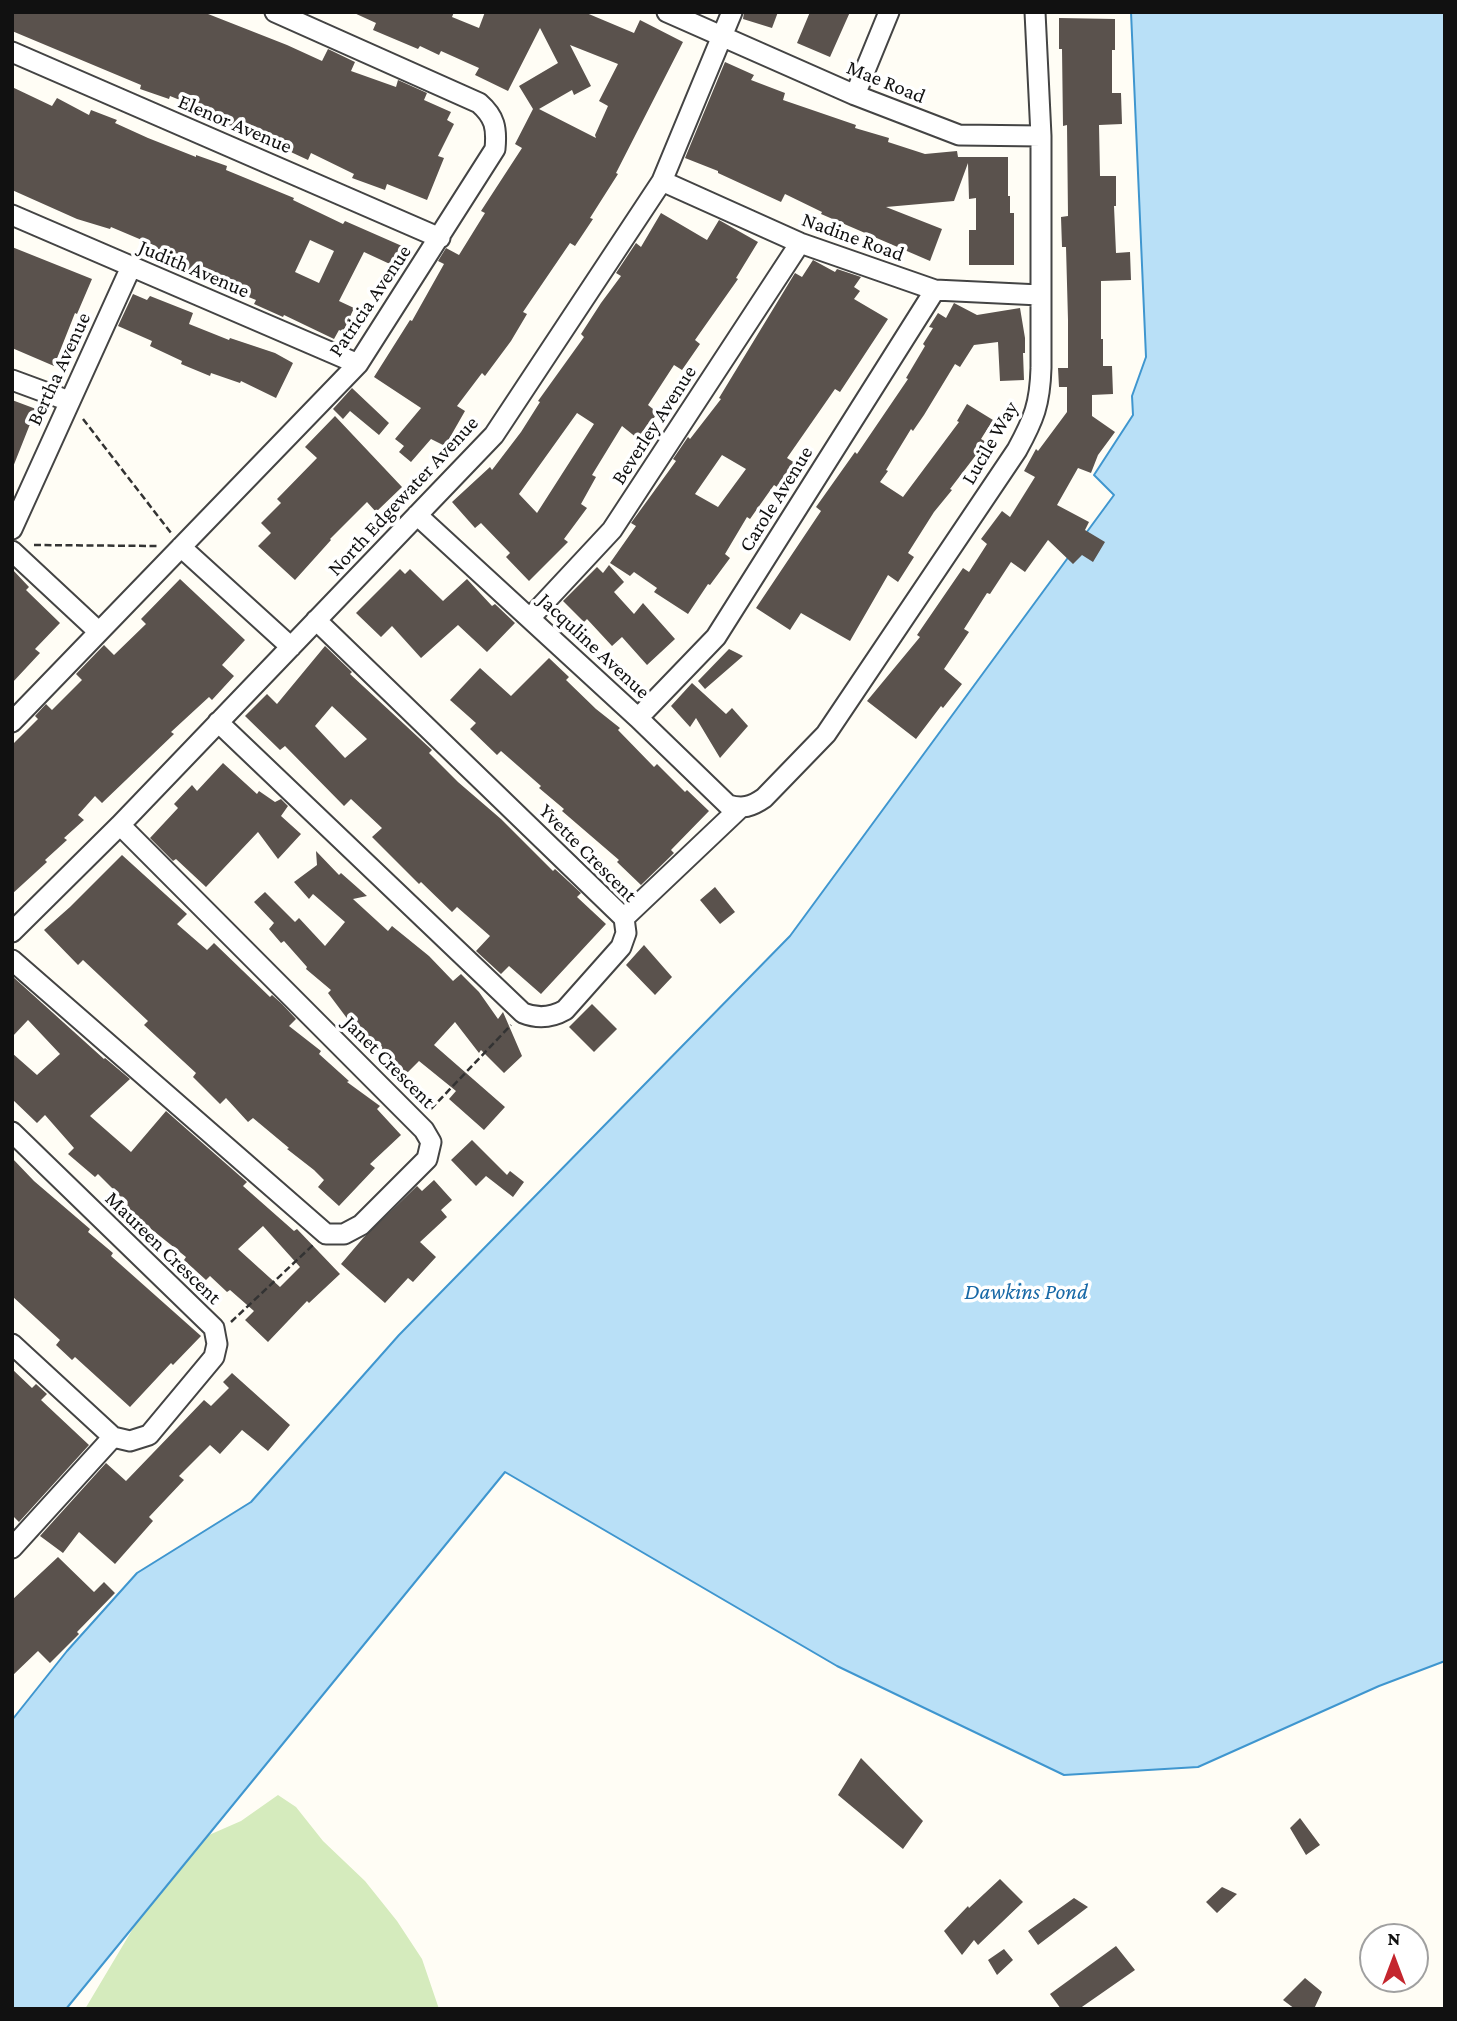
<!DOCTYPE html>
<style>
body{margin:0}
#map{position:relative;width:1457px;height:2021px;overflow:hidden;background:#fffdf5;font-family:"Crimson Pro",serif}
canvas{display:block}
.frame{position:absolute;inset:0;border:14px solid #111;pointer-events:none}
.north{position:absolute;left:1359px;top:1923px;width:70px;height:70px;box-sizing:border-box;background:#fff;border:2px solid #a0a0a0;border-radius:50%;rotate:0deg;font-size:19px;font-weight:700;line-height:28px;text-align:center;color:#111}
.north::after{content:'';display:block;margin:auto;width:24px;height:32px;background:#c4262e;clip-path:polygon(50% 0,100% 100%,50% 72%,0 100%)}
</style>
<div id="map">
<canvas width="1457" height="2021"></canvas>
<div class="frame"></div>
<div class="north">N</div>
</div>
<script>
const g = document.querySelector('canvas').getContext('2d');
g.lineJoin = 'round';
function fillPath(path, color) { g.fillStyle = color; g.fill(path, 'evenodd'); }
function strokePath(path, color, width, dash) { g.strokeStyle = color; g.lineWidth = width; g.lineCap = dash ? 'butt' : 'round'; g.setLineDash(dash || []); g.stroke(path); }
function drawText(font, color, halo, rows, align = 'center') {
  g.font = font + ' "Crimson Pro",serif'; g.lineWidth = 7; g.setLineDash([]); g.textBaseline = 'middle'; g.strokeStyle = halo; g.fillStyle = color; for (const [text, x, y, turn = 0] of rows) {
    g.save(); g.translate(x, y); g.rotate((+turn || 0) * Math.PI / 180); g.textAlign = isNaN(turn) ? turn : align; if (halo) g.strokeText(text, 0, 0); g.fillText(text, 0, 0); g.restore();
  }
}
fillPath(new Path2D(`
 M278,1795L296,1807L323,1841L365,1881L397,1921L422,1959L439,2009H85L138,1920L162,1876L193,1842L241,1821Z`), '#d5ebbd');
const water = new Path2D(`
 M1131,12H1445V1661L1379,1686L1198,1767L1064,1775L837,1666L505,1472L66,2009H12V1720L67,1651L137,1573L251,1502L399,1335L790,936L1114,495L1094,475L1133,415L1132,396L1146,357Z`);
fillPath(water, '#b9e0f7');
strokePath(water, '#3f96cf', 2);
fillPath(new Path2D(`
 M12,12H203L287,45L322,61L328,49L355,62L351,71L396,87L398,80L427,93L424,100L451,112L447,120L454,124L438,156L444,158L427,200L387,184L385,190L352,178L354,174L311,153L308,160L280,147L283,141L243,123L239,133L209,120L212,113L170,96L169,99L140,89L141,85L12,31Z
 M352,12H454L452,17L479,28L485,12H584L634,33L640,20L683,42L616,173L618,174L590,218L593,219L575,246L570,243L523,312L527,314L511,341L485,376L482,373L457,406L465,411L445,446L431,439L411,462L399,452L404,446L395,439L421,408L374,377L410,320L412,321L444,264L438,261L446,248L459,255L485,213L481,211L522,148L515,144L533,109L519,86L558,63L540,28L508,91L475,75L479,68L441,51L439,55L420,46L418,49L373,30L376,23ZM570,45L618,64L599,101L608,106L595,135L596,138L539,109L572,90L574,95L591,86Z
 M744,12H778L772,28L743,19Z
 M810,12H850L830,57L797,43Z
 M1059,18L1115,19V50H1112V93H1121L1122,124L1099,125L1100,176H1116V206H1114L1116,253L1130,252L1131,280L1101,281V339H1103V366H1112L1113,394L1092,395V416L1115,432L1098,455L1091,473L1078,468L1057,505L1089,522L1085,530L1105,542L1093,562L1082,555L1073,564L1048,540L1025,572L1011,562L990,594L987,593L964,629L969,632L944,669L962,684L943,708L941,706L916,739L867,701L920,637L917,635L963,568L969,572L987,544L981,539L1002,511L1010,517L1035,477L1024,471L1036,449L1038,451L1067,412V387H1059L1058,368H1068V320L1066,247H1062L1061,217L1068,216L1067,125L1063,126L1062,49H1059Z
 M725,62L754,75L751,80L785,93L783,100L856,125L855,128L889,138L888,142L925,154L957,151L958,157H1008V196H1010V213H1014V265H969V230H976V198L969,199L968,163L954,201L886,207L942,229L930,261L821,214L822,212L785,194L781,202L718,173V171L685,158Z
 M12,87L52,106L57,98L89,115L91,110L117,120L115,123L148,138L196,157V155L227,166L226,170L294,198L293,200L343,224L345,221L402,246L392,265L364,252L339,301L354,308L343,332L339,330L334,339L284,315L283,317L254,304L256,300L186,272L189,265L154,251L156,246L111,227L110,229L77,219L12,190ZM310,240L334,251L319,283L295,272Z
 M661,213L707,240L719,220L758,242L736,278L738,279L695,340L700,344L682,370L674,365L648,405L658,413L637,438L622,426L592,475L596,477L581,504L587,508L564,539L568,542L529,581L506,557L510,553L481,523L475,528L452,502L490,467L492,470L521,432L540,402L538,401L584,337L581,334L601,303L621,276L616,273L636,243L641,247ZM577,413L594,424L537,513L519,494Z
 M12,247L92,279L77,314L75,313L54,366L12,348Z
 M813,260L835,272L837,269L861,277L854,287L860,291L854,299L888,319L840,392L835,389L787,458L795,463L780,489L774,485L750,519L747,517L725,554L730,558L710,585L708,584L688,614L654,592L657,588L634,572L630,576L610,563L636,526L631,523L676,461L673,459L688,437L690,439L721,399L719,398L795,273L802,277ZM722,455L746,469L718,507L695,494Z
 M133,294L147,300L150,296L193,313L189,324L229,340L230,338L275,353L293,363L276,398L241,381L240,383L211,373L210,376L181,364L182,361L150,346L152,341L118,326Z
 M954,303L977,315L1020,308L1025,338V353H1023L1024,380L1000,381L998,342L974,345L960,367L955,364L924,415L913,431L911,429L886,470L888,471L880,482L903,497L959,422L957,421L967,404L993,420L981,439L986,442L950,489L952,490L934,512L908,553L914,557L898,582L888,575L850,641L801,613L790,630L756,608L821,511L816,507L855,452L857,454L908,379L906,378L925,346L923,344L933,328L929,327L938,313L946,318Z
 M352,388L389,423L379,435L350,411L343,419L333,409Z
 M12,400L36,409L13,467H12Z
 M335,416L402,487L376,512L367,502L330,539L331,540L295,580L258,546L271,533L261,523L281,503L277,499L317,458L305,447Z
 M609,565L624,582L614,592L634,614L643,603L675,639L647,665L622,637L612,646L587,619L584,622L563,601L597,567L603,573Z
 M12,569L29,587L26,590L60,623L35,649L40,653L12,683Z
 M400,569L405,574L410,569L443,601L467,579L492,606L495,604L515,623L487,652L458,625L421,658L392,626L381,637L356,613Z
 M180,579L245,640L222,665L234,676L212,700L209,697L171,732L174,734L102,803L95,796L78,815L84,820L64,838L67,840L45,860L47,862L12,894V745L38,719L35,716L46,704L52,710L82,680L76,674L104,645L114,655L146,624L141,619Z
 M325,646L352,672L350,674L432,750L429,753L458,782L501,819L553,871L555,869L581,893L577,897L606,924L541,994L509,966L501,974L476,951L490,936L457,907L452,912L421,882L419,884L372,837L382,828L351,799L344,806L285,746L280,750L245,716L267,694L277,704ZM332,706L367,739L345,758L315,726Z
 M729,649L743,656L705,689L698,681Z
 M549,658L569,677L566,680L596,709L620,728L618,730L654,767L657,764L685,792L687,790L709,811L671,850L674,853L641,885L617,862L619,860L562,811L564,809L539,788L541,786L501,751L497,755L470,729L476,723L450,700L480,668L511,696Z
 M692,683L726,714L732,708L748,726L720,758L696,718L690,727L671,706Z
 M223,763L257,794L259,791L275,802L281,799L288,806L281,816L301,834L278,859L258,832L206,887L176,859L173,861L150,838L178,808L174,804L192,785L197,791Z
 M316,851L339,875L341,873L367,896L353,899L388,931L392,926L429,956L453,981L461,974L479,992L498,1019L503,1012L522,1056L504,1073L481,1050L479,1053L455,1022L434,1045L505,1107L484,1130L449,1099L456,1091L419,1061L405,1075L377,1049L375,1051L351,1026L352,1025L328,993L331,990L306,969L307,967L284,941L281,943L269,929L274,923L254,902L265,892L295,922L299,918L325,946L345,922L313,894L309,899L294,882L317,865Z
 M122,855L187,914L177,924L207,950L214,943L270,997L272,995L282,1004L296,1019L289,1026L321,1051L319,1054L349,1081L347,1082L380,1106L377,1109L401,1135L370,1164L375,1168L339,1206L318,1187L324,1180L314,1170L287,1149L289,1148L253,1118L248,1122L226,1098L220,1104L193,1077L196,1073L144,1025L148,1021L83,960L78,965L44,930L70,907Z
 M715,887L735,912L720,924L700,900Z
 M644,945L672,977L655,995L626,965Z
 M12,976L104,1059L105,1058L130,1079L90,1116L131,1152L166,1111L240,1176L247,1182L243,1186L294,1231L297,1229L340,1274L309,1303L307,1301L268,1342L245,1320L254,1311L230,1290L227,1292L210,1276L206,1280L184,1260L186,1257L125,1208L128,1204L98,1174L95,1177L68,1154L74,1148L45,1115L37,1123L12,1099V1053L37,1075L60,1054L28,1020L12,1037ZM263,1226L300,1267L280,1287L238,1249Z
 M592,1004L617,1029L594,1052L569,1027Z
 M472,1140L507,1175L510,1171L524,1182L513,1197L486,1176L476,1186L451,1160Z
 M12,1158L34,1181L90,1229L88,1232L113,1253L111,1256L201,1336L173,1365L171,1363L130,1407L75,1357L72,1360L56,1345L60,1340L12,1296Z
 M434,1180L452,1200L441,1210L447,1217L420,1242L436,1257L413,1282L408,1278L385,1303L341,1264L364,1237L417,1186L422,1191Z
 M12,1369L32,1388L36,1384L47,1394L41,1400L89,1445L19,1522L12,1515Z
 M232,1373L290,1425L268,1451L242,1430L220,1454L210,1445L179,1476L184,1480L149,1517L153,1521L115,1564L79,1532L63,1553L40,1536L106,1463L126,1481L204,1400L211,1406L229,1388L223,1382Z
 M58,1557L94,1592L104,1582L115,1593L77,1632L79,1634L50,1663L38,1651L12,1676V1600Z
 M861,1758L923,1821L903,1849L838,1795Z
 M1300,1818L1320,1845L1306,1855L1290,1828Z
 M1000,1879L1023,1902L978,1945L974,1940L962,1955L944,1931L968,1906L969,1908Z
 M1222,1887L1237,1894L1217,1913L1206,1902Z
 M1074,1898L1088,1907L1038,1945L1028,1931Z
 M1116,1946L1135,1970L1079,2009H1061L1050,1994Z
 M1004,1949L1013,1960L997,1975L988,1960Z
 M1305,1978L1322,1992L1314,2009H1295L1283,2000Z`), '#5a524d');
const minor = new Path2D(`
 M667,12L855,95L959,135L1041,136
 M12,52L440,238
 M855,95L889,12
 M662,181L800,243L935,290L1040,295
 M12,215L358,364
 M12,380L69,401
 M417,515L638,718L728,805C743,809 751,807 764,798L826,734L1017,450C1034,419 1040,404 1041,368V136L1035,12
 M12,529L131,267
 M181,547L291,647
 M12,551L99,632
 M530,618L612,530L800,243
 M638,718L716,637L935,290
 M12,722L358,364L495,149C497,128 495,117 479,103L275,12
 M218,722L523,1013C538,1019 551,1018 565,1010L621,947L626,933L624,918L316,620
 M624,918L740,808
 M12,932L120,825L494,435L662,181L732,12
 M12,960L326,1234H344L361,1225L427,1159L431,1142L424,1130L120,825
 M12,1132L214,1328L217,1344L214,1357L149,1435L130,1441L113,1437L12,1344
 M12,1548L113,1437`);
strokePath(minor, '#444', 23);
strokePath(new Path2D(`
 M83,419L171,533
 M34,545L157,546
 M431,1109L511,1025
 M231,1322L313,1245`), '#333', 2.5, [7, 3.5]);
strokePath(minor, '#fff', 19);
drawText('21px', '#111', '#fff', [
 ["Mae Road",886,82,22],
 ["Elenor Avenue",235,124,23],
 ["Nadine Road",853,237,20],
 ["Judith Avenue",194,269,23],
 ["Patricia Avenue",370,301,-56],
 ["Bertha Avenue",59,369,-65],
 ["Beverley Avenue",654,425,-57],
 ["Lucile Way",990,443,-60],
 ["North Edgewater Avenue",403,496,-47],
 ["Carole Avenue",776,499,-58],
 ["Jacquline Avenue",594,646,43],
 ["Yvette Crescent",588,853,45],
 ["Janet Crescent",389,1062,45],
 ["Maureen Crescent",163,1248,44]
]);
drawText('italic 23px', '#1768a6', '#fff', [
 ["Dawkins Pond",1026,1292]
]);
</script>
